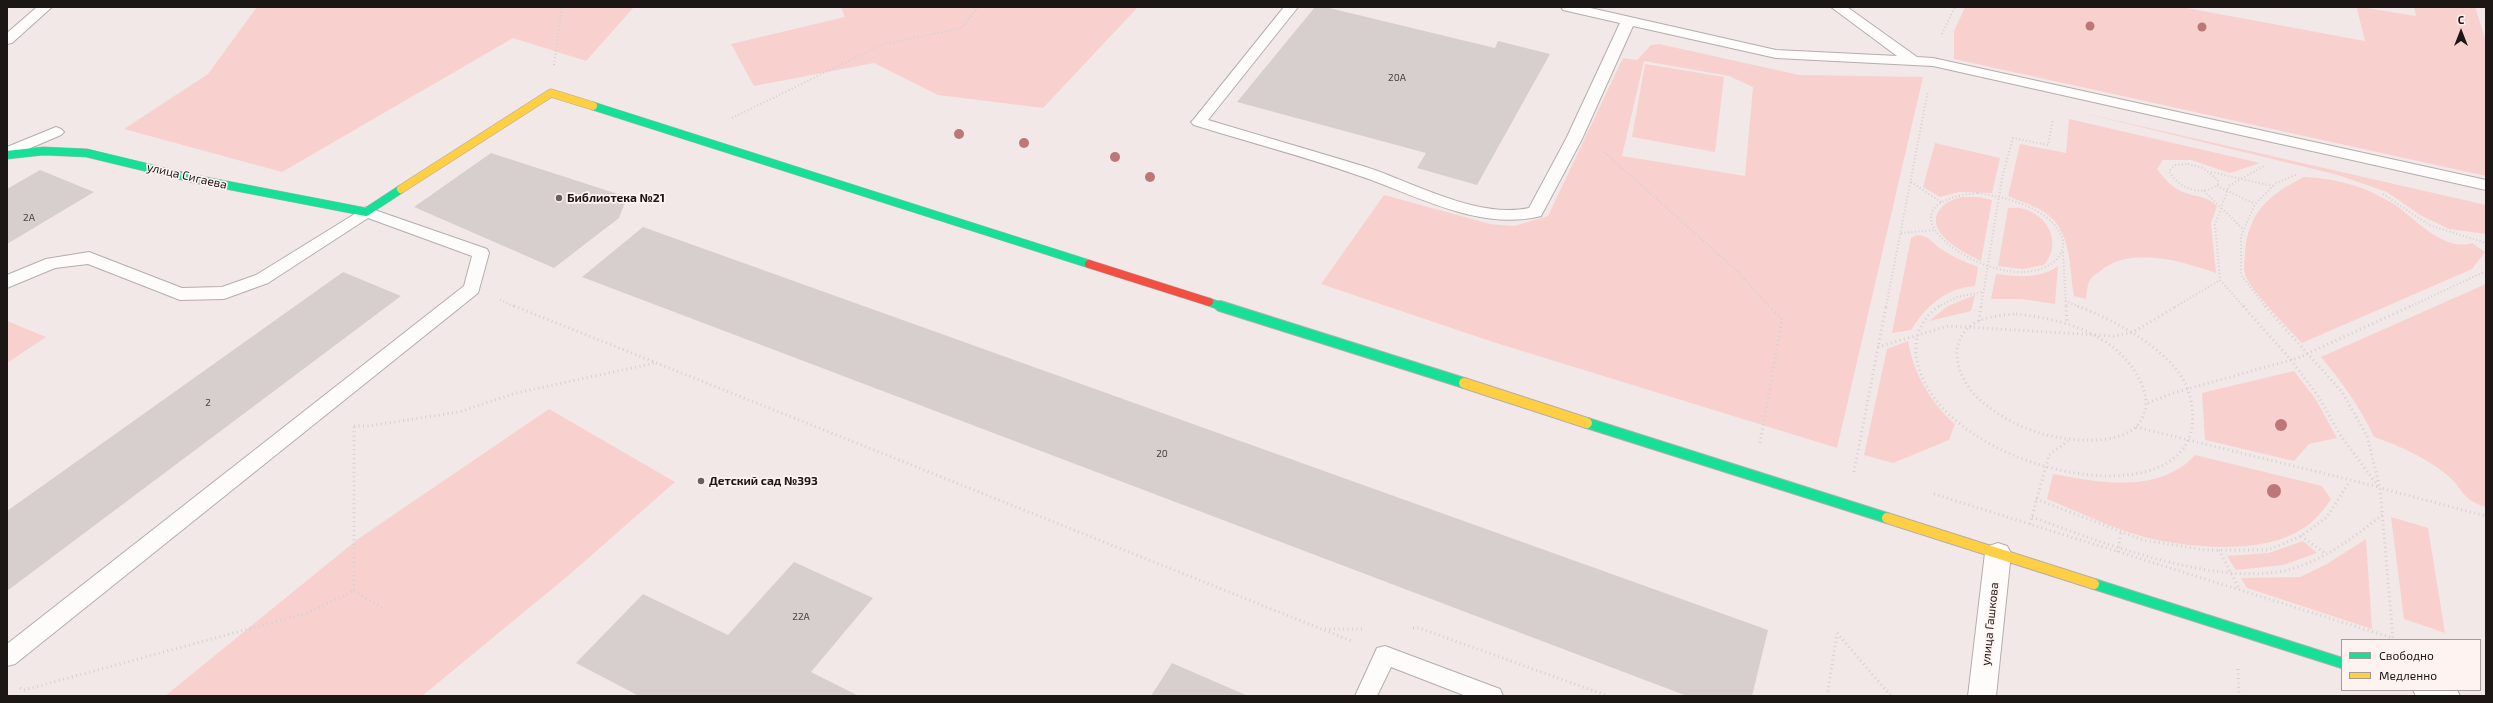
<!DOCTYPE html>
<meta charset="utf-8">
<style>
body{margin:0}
#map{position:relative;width:2493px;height:703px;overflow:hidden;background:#f2e8e7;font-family:"Exo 2",sans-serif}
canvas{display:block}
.frame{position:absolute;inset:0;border:8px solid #1c1615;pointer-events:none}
.legend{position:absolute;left:2341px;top:639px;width:140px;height:52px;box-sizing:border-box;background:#fff3f2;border:1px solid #a49b9a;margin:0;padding:5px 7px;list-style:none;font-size:12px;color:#1c1615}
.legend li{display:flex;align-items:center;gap:8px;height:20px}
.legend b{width:20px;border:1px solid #a49b9a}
.north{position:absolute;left:2441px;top:12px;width:40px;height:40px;-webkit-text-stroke:3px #fff3f2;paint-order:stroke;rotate:0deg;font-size:11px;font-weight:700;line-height:16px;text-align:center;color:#1c1615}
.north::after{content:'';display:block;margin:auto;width:14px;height:18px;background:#1c1615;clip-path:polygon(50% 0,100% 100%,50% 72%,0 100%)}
</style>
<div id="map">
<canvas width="2493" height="703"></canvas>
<div class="frame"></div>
<ul class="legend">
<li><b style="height:5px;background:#16e098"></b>Свободно</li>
<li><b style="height:5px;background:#ffcf43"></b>Медленно</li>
</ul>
<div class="north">С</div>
</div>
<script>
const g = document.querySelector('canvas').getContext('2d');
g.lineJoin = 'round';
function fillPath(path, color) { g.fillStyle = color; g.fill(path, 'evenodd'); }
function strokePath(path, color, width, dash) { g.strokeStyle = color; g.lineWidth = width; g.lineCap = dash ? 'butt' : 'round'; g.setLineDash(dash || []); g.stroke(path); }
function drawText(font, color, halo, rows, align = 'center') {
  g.font = font + ' "Exo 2",sans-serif'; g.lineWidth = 3.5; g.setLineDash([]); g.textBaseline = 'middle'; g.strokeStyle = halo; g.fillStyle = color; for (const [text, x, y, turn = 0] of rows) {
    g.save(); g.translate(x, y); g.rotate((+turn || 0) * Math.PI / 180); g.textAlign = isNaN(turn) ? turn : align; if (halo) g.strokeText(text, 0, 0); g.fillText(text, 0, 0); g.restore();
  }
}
fillPath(new Path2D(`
 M257,7H634L586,61L513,38L282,172L124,129L208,74Z
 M841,7H1138L1043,108L938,95L874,63L754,86L731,44L845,17Z
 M1965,7H2181L2365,41L2357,9L2360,7L2416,16L2414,7H2475L2486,41V176L1954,59V31Z
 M1659,44L1799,75L1923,77L1837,448L1493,342L1321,284L1384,195L1490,224L1514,226L1548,216L1623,58L1637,60L1651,45ZM1644,61L1729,76L1753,87L1745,176L1622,156Z
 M1645,64L1724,77L1715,152L1632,137Z
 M2079,112L2486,205V234L2449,229L2420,215L2387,192L2338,175Z
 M2069,119L2260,163L2230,173L2191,160H2163L2157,169C2164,178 2172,188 2183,192C2197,198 2204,194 2217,206L2211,223L2216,273C2182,261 2129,245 2099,272C2096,274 2091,277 2090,280C2087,285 2087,293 2086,299L2074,296C2069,267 2072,229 2044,212C2034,205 2019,201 2008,196L2020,144L2066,153Z
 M1935,143L2000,158L1992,193L1959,192L1940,197L1923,187Z
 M2304,177C2326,178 2348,182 2369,191C2377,195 2386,199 2394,204C2416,219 2443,252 2472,243L2485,252L2472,269L2302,343C2290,330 2250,290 2245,275C2243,268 2245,258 2245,251C2249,211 2270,194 2304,177Z
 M1961,197H1979L1992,200L1981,261C1964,253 1917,229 1944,205C1948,201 1956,199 1961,197Z
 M2008,208C2013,208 2019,207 2024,209C2049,216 2062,244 2044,265L2023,269L1998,266Z
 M1917,235C1930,236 1931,242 1941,249C1953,257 1965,262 1978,267L1975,286C1946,288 1926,306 1911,330L1892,333L1911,238Z
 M2058,266L2055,304L2021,299H1991L1996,274C2017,277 2040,279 2058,266Z
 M2486,284V507C2460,499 2465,490 2447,475C2425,457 2400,446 2374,437C2360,407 2342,382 2321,357Z
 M1975,295L1971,311L1929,321L1948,306Z
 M7,321L46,337L7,363Z
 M1908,341C1914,374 1929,401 1955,424L1949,440L1893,463L1864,455L1887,349Z
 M2294,371L2315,398L2337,438L2309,444L2294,461L2205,440L2202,393Z
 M549,409L675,482L569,575L422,696H165L358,539Z
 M2195,455L2322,486L2331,499C2323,511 2315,521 2302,529C2264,555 2187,548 2144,537C2111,528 2079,512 2047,499L2053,474C2099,483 2160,494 2195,455Z
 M2391,517L2428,528L2445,633L2404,619Z
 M2366,539L2372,629L2247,588L2241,578L2300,577L2327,564Z
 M2303,541L2317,553L2283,565L2236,570L2227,556L2269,553Z`), '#f8d1ce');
fillPath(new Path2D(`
 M1315,7H1325L1495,48L1498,41L1550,54L1477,185L1417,168L1426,153L1237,102Z
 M491,153L627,197L619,218L554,268L414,207Z
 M40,170L94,192L7,244V189Z
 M643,227L1768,630L1752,696H1687L582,277Z
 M343,272L401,296L7,591V511Z
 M794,562L873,598L811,672L859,696H639L576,663L643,594L728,635Z
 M1172,663L1248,696H1151Z`), '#d7cfce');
const lane = new Path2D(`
 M37,7H52L12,43L7,44V33Z
 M1284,7H1298L1208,120C1261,136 1314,151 1366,167C1415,183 1477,219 1529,208L1566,139L1620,23L1563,10L1561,7H1586L1776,50L1897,56L1831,7H1847L1917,57L1933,58L2486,180V190L1933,66L1776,58L1633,26L1582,139L1541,216C1478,232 1415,194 1357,175C1303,156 1248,142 1194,125L1191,122L1194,119Z
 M56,127L61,129L64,132L61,135L7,158V147Z
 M366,207L487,249L489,253L478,293L15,664L7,666V644L464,286L472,256L368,218L268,283L224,299L180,300L88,264L55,268L7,288V275L46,259L89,252L182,288L222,287L256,275Z
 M1385,646L1500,689L1503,696H1466L1391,667L1377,696H1355L1377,648Z`);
const street = new Path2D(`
 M1998,543L2007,546L2011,553L1996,696H1968L1985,553L1989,546Z
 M2413,690H2457L2460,696H2416Z`);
const fastFar1 = new Path2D(`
 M593,106L1089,264
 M7,155L43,151L87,153L195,179L366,212L401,189
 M1209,302L1223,307`);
const fast = new Path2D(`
 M1220,306L1464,383
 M1587,423L1887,518
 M2094,584L2342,663`);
const slowFar1 = new Path2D(`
 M401,189L551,93L593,106`);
const slow = new Path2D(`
 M1464,383L1587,423
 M1887,518L2094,584`);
const jam = new Path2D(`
 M1089,264L1209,302`);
strokePath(lane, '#b4adac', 2);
strokePath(street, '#b4adac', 2);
strokePath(fastFar1, '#b4adac', 9);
strokePath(fast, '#b4adac', 12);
strokePath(slowFar1, '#b4adac', 9);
strokePath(slow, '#b4adac', 12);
strokePath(jam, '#b4adac', 9);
strokePath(new Path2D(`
 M1942,34L1955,7
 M554,65L562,7
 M732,118L881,45L961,28L978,7
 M1604,152L1735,269L1770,307
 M2188,164L2203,168L2218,180V184C2202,198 2178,188 2169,171L2175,165Z
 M2211,172L2273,186
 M1911,182L1941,202
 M2217,186L2255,204
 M2204,191L2244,230
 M1978,193C2002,197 2026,202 2046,217C2083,246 2054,274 2017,272C1964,270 1876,203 1978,193Z
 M2383,194L2429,225L2486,243
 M1901,233L1935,230
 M2063,252L2066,307
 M500,300L516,307
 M2065,301L2080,307
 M1886,307L1928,91
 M1938,307L1957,297L1983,292
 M1981,307L2002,178L2013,138L2048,145L2053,119
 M2175,307L2220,280
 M2244,307L2220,280L2215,225L2229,186L2264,166
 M2266,307L2241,275V236L2255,204L2276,183L2298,174
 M2409,307L2486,271`), '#d4d1d1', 2, [1, 2.5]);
strokePath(new Path2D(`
 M514,306L1354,642
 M1939,306C1923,317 1914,335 1916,355C1931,476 2229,535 2189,393C2178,353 2113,319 2077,306
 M2066,306L2067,324
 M2243,306L2291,360L2318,396L2341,436L2378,486
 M2265,306L2342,392L2367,436L2380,488
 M2016,314C2064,319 2121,335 2142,385C2147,397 2148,410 2140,422C2132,435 2111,439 2097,440C2054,442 2012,428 1980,400C1958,381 1944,341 1975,323C1987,316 2002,315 2016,314Z
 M1979,321L1981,306
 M1878,347L1948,326L2114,336L2133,332L2177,306
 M2148,403L2173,393L2298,358L2411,306
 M354,426H368L459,412L516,393L655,363
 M2136,427L2379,487
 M1760,443L1782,319L1769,306
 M1854,472L1886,306
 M1934,494L2393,638L2380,488L2486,516
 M2036,499L2143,540L2205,550H2268L2301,536L2327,517L2350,481
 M2032,517C2100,542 2220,589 2291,569C2326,559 2354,537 2382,515
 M2030,524L2049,455L2068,441
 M2301,536L2326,554
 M2219,550L2240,590
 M2118,552L2121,532
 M354,591L384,609
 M1413,628H1419L1608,696
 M1325,629H1364
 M1837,633L1891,696
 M2238,669L2239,696
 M20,688L24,690L307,613L354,591V426
 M1827,696L1837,634`), '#d4d1d1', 3, [1, 3.5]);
fillPath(lane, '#fdfcfb');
fillPath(street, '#fdfcfb');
strokePath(fastFar1, '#16e098', 8);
strokePath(fast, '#16e098', 10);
strokePath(slowFar1, '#ffcf43', 8);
strokePath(slow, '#ffcf43', 10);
strokePath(jam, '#f24e42', 8);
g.fillStyle = '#bc7778';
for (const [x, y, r] of [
 [2090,26,4.5],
 [2202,27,4.5],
 [959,134,5],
 [1024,143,5],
 [1115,157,5],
 [1150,177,5],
 [2281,425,6],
 [2274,491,7]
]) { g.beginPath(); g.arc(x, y, r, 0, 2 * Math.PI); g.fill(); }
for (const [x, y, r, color] of [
 [559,198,4,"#67605e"],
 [701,481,4,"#67605e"]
]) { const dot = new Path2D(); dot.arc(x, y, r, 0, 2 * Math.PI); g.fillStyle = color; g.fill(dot); strokePath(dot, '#fff3f2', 1.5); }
drawText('10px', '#4d4645', null, [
 ["20А",1397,78],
 ["2А",29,218],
 ["2",208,403],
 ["20",1162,454],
 ["22А",801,617]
]);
drawText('12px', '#1c1615', '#fff3f2', [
 ["улица Сигаева",187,176,13],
 ["улица Гашкова",1990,624,-84]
]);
drawText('bold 12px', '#1c1615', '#fff3f2', [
 ["Библиотека №21",567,198],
 ["Детский сад №393",709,481]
], 'left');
</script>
